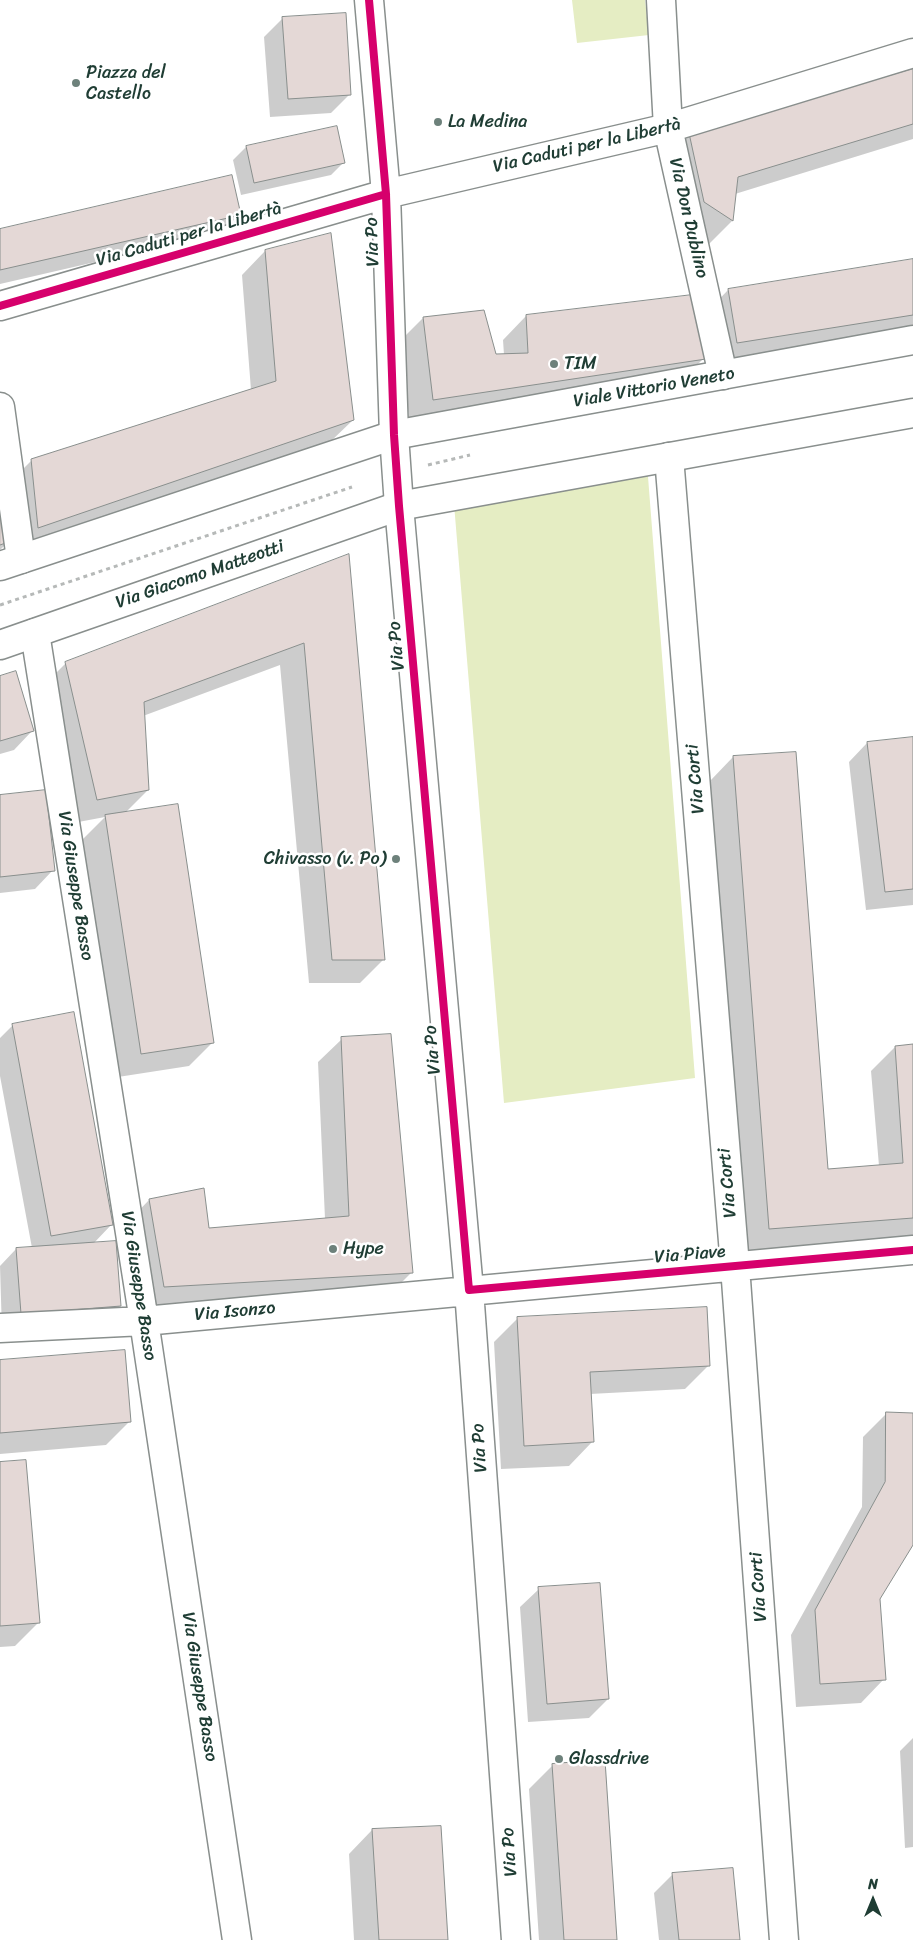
<!DOCTYPE html>
<meta charset="utf-8">
<style>
body{margin:0}
#map{position:relative;width:913px;height:1940px;overflow:hidden;background:#fff;font-family:Sriracha,sans-serif}
canvas{display:block}
.north{position:absolute;left:848px;top:1875px;width:50px;height:50px;-webkit-text-stroke:4px #fff;paint-order:stroke;rotate:0deg;font-size:14px;font-weight:700;line-height:20px;text-align:center;color:#1f3d34}
.north::after{content:'';display:block;margin:auto;width:18px;height:22px;background:#1f3d34;clip-path:polygon(50% 0,100% 100%,50% 72%,0 100%)}
</style>
<div id="map">
<canvas width="913" height="1940"></canvas>
<div class="north">N</div>
</div>
<script>
const g = document.querySelector('canvas').getContext('2d');
g.lineJoin = 'round';
function fillPath(path, color) { g.fillStyle = color; g.fill(path, 'evenodd'); }
function strokePath(path, color, width, dash) { g.strokeStyle = color; g.lineWidth = width; g.lineCap = dash ? 'butt' : 'round'; g.setLineDash(dash || []); g.stroke(path); }
function drawText(font, color, halo, rows, align = 'center') {
  g.font = font + ' Sriracha,sans-serif'; g.lineWidth = 5; g.setLineDash([]); g.textBaseline = 'middle'; g.strokeStyle = halo; g.fillStyle = color; for (const [text, x, y, turn = 0] of rows) {
    g.save(); g.translate(x, y); g.rotate((+turn || 0) * Math.PI / 180); g.textAlign = isNaN(turn) ? turn : align; if (halo) g.strokeText(text, 0, 0); g.fillText(text, 0, 0); g.restore();
  }
}
fillPath(new Path2D(`
 M572,0H645L649,35L577,43Z
 M647,464L695,1078L504,1103L454,504Z`), '#e5edc3');
fillPath(new Path2D(`
 M283,18L350,94L331,113L270,117L264,37Z
 M913,70V139L735,194L732,221L709,244L681,226L666,158L689,134Z
 M336,128L344,162L331,175L241,195L233,160L246,147Z
 M240,214L221,233L0,284V230Z
 M265,251L353,420L329,443L14,551L8,484L32,460L251,390L242,275Z
 M913,261V334L713,366L705,314L728,290Z
 M526,316L704,358L680,382L410,424L399,342L423,318L495,355H504L503,340Z
 M0,479L9,541L0,550Z
 M348,556L384,959L360,983H309L280,665L143,716L148,790L125,813L213,1042L189,1066L118,1077L82,840L105,817L73,823L42,687L66,663Z
 M0,677L32,731L14,750L0,754Z
 M913,738V905L866,910L849,762L867,743Z
 M733,757L827,1170L879,1166L871,1071L895,1047L913,1045V1240L745,1252L710,781Z
 M0,796L53,870L35,889L0,893Z
 M13,1025L112,1224L93,1244L120,1306L101,1325L2,1332L0,1266L16,1249L32,1248L0,1076V1038Z
 M342,1039L412,1272L388,1296L140,1310L126,1224L149,1200L208,1229L325,1219L318,1062Z
 M518,1318L709,1365L685,1389L590,1394L592,1442L569,1466L501,1469L494,1342Z
 M0,1361L130,1421L106,1445L0,1454Z
 M887,1413L913,1414V1543L879,1599L884,1679L861,1703L796,1707L791,1635L862,1507L863,1437Z
 M0,1463L39,1622L15,1646L0,1647Z
 M539,1589L608,1699L589,1718L528,1722L520,1607Z
 M913,1738V1847L905,1848L900,1751Z
 M553,1765L616,1940H539L529,1789Z
 M372,1830L447,1940H354L349,1854Z
 M673,1874L738,1940H659L654,1893Z`), '#0003');
const building = new Path2D(`
 M346,13L351,95L288,99L282,17Z
 M913,69V124L738,177L733,221L704,202L689,133Z
 M337,126L345,163L254,183L246,146Z
 M232,175L241,215L0,270V229Z
 M331,233L354,420L38,528L31,459L276,381L265,250Z
 M913,259V315L737,343L728,289Z
 M692,295L706,359L433,400L423,317L484,310L496,354L528,353L526,315Z
 M0,475L11,541L0,545Z
 M349,554L385,960H332L304,643L144,702L149,790L97,800L65,662Z
 M16,671L34,731L0,741V676Z
 M913,737V889L885,892L867,742Z
 M796,752L828,1169L903,1163L895,1046L913,1044V1218L769,1229L733,756Z
 M46,790L55,871L0,877V795Z
 M178,804L214,1043L141,1054L105,815Z
 M74,1012L113,1225L51,1236L12,1024Z
 M391,1034L413,1273L164,1287L149,1199L204,1188L209,1228L349,1216L341,1037Z
 M116,1241L121,1306L21,1314L16,1248Z
 M707,1307L710,1366L590,1372L594,1442L524,1446L517,1317Z
 M125,1350L131,1422L0,1433V1360Z
 M886,1412L913,1413V1545L880,1599L886,1680L820,1684L815,1610L885,1482Z
 M26,1460L40,1623L0,1626V1462Z
 M600,1583L609,1699L547,1704L538,1587Z
 M605,1760L617,1940H564L552,1764Z
 M441,1826L448,1940H379L372,1829Z
 M733,1868L740,1940H679L672,1873Z`);
fillPath(building, '#e4d8d6');
strokePath(building, '#898f8d', 1);
const minor = new Path2D(`
 M369,0L386,194L394,435L399,506L469,1290L516,1940
 M661,0L668,128L723,375
 M0,306L386,194L668,128L913,53
 M0,407L21,559
 M669,457L735,1266L784,1940
 M35,633L144,1321L237,1940
 M0,1328L144,1321L913,1250`);
const secondary = new Path2D(`
 M0,566L394,435L913,340
 M0,645L399,506L913,413`);
strokePath(minor, '#898f8d', 31);
strokePath(secondary, '#898f8d', 31);
strokePath(new Path2D(`
 M428,465L470,455
 M0,605L352,487`), '#b6b9b8', 3, [4, 4]);
strokePath(minor, '#fff', 28);
strokePath(secondary, '#fff', 28);
strokePath(new Path2D(`
 M369,0L386,194L394,435L399,506L469,1290L913,1250
 M0,306L386,194`), '#d6006c', 8);
for (const [x, y, r, color] of [
 [76,83,5,"#6d817b"],
 [438,122,5,"#6d817b"],
 [554,364,5,"#6d817b"],
 [396,859,5,"#6d817b"],
 [333,1249,5,"#6d817b"],
 [559,1759,5,"#6d817b"]
]) { const dot = new Path2D(); dot.arc(x, y, r, 0, 2 * Math.PI); g.fillStyle = color; g.fill(dot); strokePath(dot, '#fff', 2); }
drawText('18px', '#1f3d34', '#fff', [
 ["Piazza del",86,73],
 ["Castello",86,94],
 ["La Medina",448,122],
 ["TIM",564,364],
 ["Chivasso (v. Po)",386,859,"right"],
 ["Hype",343,1249],
 ["Glassdrive",569,1759]
], 'left');
drawText('18px', '#1f3d34', '#fff', [
 ["Via Caduti per la Libertà",587,146,-13],
 ["Via Don Dublino",688,218,77],
 ["Via Caduti per la Libertà",189,235,-16],
 ["Via Po",373,242,-92],
 ["Viale Vittorio Veneto",654,388,-10],
 ["Via Giacomo Matteotti",200,575,-19],
 ["Via Po",397,646,-95],
 ["Via Corti",696,779,-95],
 ["Via Giuseppe Basso",75,886,81],
 ["Via Po",433,1050,-95],
 ["Via Corti",728,1183,-95],
 ["Via Piave",690,1255,-5],
 ["Via Giuseppe Basso",138,1286,81],
 ["Via Isonzo",235,1312,-5],
 ["Via Po",480,1448,-94],
 ["Via Corti",759,1587,-94],
 ["Via Giuseppe Basso",199,1687,81],
 ["Via Po",510,1852,-94]
]);
</script>
